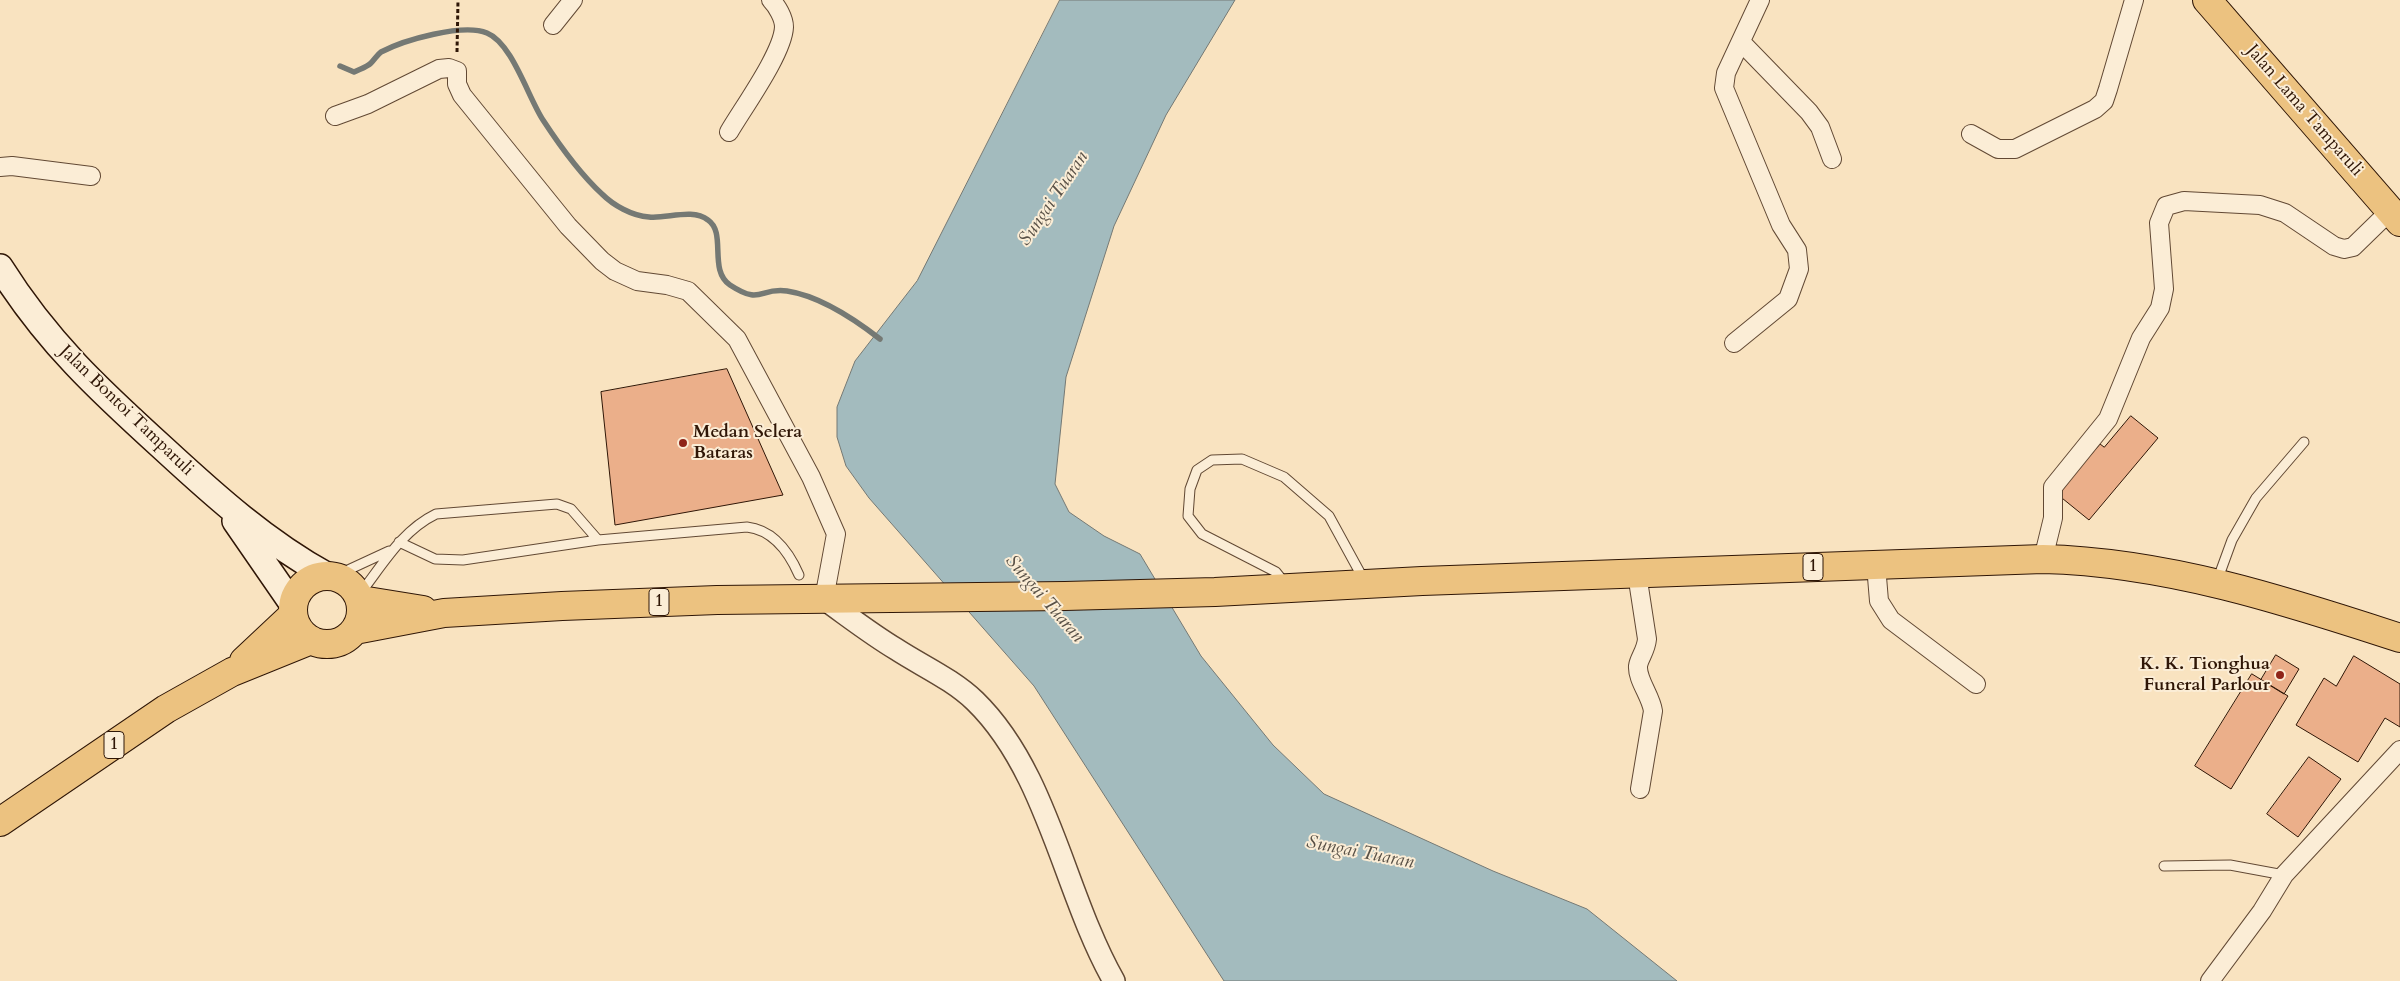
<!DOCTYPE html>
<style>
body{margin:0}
canvas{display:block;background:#f9e3c0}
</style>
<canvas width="2400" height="981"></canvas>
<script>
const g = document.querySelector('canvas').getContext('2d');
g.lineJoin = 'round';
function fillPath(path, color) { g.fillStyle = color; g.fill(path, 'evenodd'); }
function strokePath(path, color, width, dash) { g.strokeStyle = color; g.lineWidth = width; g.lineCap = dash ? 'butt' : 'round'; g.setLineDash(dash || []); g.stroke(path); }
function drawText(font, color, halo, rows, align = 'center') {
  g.font = font + ' Cardo,serif'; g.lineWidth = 4; g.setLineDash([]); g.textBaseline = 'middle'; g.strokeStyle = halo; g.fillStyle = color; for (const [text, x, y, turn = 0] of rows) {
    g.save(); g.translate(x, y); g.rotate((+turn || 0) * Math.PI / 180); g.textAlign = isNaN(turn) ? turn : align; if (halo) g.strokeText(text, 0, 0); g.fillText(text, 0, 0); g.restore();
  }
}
const water = new Path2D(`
 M1060,0H1235L1166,115L1114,226L1066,377L1055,484L1069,512L1104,536L1140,554L1201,656L1273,745L1324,794L1493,871L1587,909L1677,981H1224L1034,686L869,498L846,466L837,437V407L855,361L917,281Z`);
fillPath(water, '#a3bbbe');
strokePath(water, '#757974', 1);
strokePath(new Path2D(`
 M340,66L354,72C360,69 367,67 371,63C375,59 377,55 381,52C404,40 463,23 487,33C512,43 528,97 543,120C560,146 579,173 602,194C613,205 632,216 649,217C667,219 692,208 708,220C727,233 708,270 730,285C762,306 759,287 787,291C820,296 853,318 880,339`), '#757974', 5.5);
const building = new Path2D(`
 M727,369L783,495L615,525L601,392Z
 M2131,416L2158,438L2089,520L2057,494L2100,444L2104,447Z
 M2276,655L2299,669L2284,694L2261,680Z
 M2354,656L2400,684V727L2385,718L2358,762L2296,725L2324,678L2336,686Z
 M2252,674L2288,696L2231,789L2195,766Z
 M2309,757L2341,779L2298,837L2267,814Z`);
fillPath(building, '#ebaf8a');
strokePath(building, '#2f1606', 1);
const service = new Path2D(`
 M399,542L435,559L463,560L598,540L747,527C773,530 789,552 799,575
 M335,576L389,551
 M2217,581L2232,540L2256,498L2304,442
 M1280,586V577L1276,572L1202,534L1188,516L1190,489L1197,470L1212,460L1242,459L1284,477L1329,516L1364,580
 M359,595C382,566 401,531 436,514L557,504L571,509L598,540
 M2164,866L2230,865L2284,875`);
const minor = new Path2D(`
 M553,25L573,0
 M1741,42L1809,112L1820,127L1832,159
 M335,116L368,104L439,69L449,68L457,71V84L462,95L568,226L602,261L615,271L637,281L667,285L688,291L737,339L811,477L836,534L824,599
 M729,132C743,108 783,53 784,27C784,18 777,6 771,0
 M1971,134L1998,149H2015L2095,109L2104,101L2108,89L2134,0
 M0,167L12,166L91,176
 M1734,343L1788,299L1799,269L1797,250L1781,225L1724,88L1726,73L1760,0
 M2043,559L2053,518V487L2108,419L2141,338L2160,308L2164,289L2159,223L2166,206L2184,201L2260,205L2285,213L2334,246L2344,249L2353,247L2390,211
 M1876,565L1879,601L1891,620L1976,684
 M1637,574L1647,639C1646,651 1639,658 1638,666C1637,680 1651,696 1653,711L1640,789
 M2210,981L2262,911L2284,875L2400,750`);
const tertiary = new Path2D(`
 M824,599C848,616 871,634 896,649C922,666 952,679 975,701C1048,772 1064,893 1114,981`);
const secondary = new Path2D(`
 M0,267C47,342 99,390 164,449C215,496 266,542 328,576
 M235,521L293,605`);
const trunk = new Path2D(`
 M2207,0L2400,222
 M293 610a34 34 0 1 1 68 0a34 34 0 1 1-68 0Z
 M361,600L423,610
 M355,630L444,613L562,606L717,600L1065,596L1215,592L1422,581L2043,559C2166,562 2284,600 2400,638
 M244,661L293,615
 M0,822L166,709L232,672L311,640`);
strokePath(service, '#624934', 11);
strokePath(minor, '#624934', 20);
strokePath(tertiary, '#624934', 24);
strokePath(secondary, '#2f1606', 28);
strokePath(trunk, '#2f1606', 30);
strokePath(new Path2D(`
 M457,52L458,0`), '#2f1606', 3, [4, 2.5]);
strokePath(service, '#fbedd6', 9);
strokePath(minor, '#fbedd6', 18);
strokePath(tertiary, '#fbedd6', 21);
strokePath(secondary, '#fbedd6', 25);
strokePath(trunk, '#ecc280', 28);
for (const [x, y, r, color] of [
 [683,443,5,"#8f2418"],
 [2280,675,5,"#8f2418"]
]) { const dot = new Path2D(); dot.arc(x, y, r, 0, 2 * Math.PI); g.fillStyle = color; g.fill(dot); strokePath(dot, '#fbedd6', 2); }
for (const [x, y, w] of [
 [1813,567,20],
 [659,602,20],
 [114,745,20]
]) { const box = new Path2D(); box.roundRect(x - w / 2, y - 13.5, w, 27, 4); g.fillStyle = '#fbedd6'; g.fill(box); strokePath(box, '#2f1606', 1); }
drawText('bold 16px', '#2f1606', null, [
 ["1",1813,567],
 ["1",659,602],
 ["1",114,745]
]);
drawText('18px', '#2f1606', '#fbedd6', [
 ["Jalan Lama Tamparuli",2304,111,49],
 ["Jalan Bontoi Tamparuli",126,411,44]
]);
drawText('bold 18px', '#2f1606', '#fbedd6', [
 ["Medan Selera",693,433],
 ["Bataras",693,454],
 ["K. K. Tionghua",2270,665,"right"],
 ["Funeral Parlour",2270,686,"right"]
], 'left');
drawText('italic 19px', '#585046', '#fbedd6', [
 ["Sungai Tuaran",1054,199,-56],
 ["Sungai Tuaran",1044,599,49],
 ["Sungai Tuaran",1360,853,11]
]);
</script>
